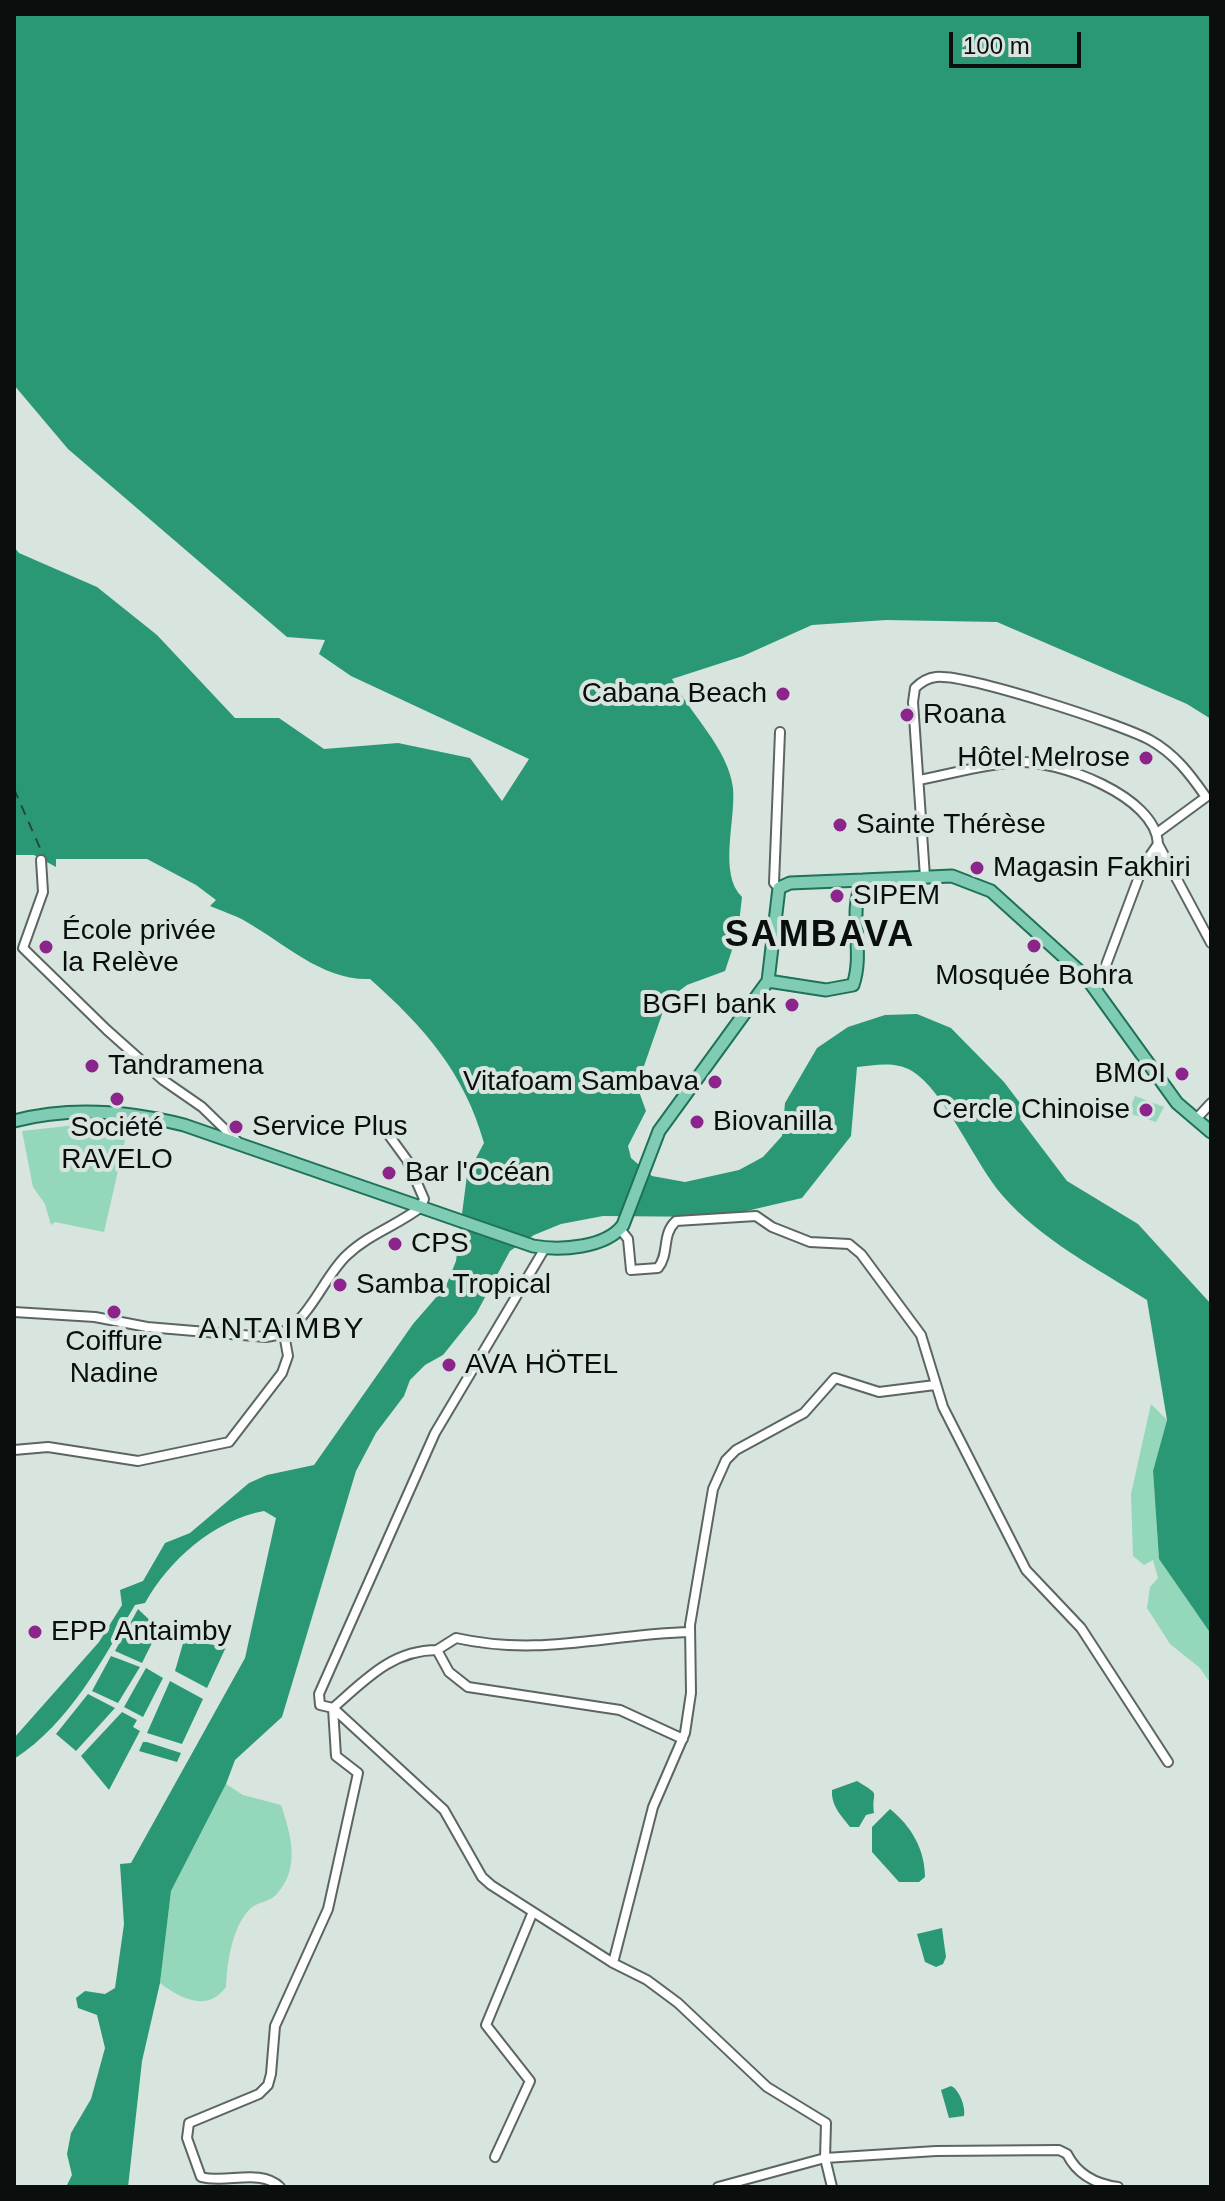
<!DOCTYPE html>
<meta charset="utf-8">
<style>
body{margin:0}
#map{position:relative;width:1225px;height:2201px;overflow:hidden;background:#d8e4de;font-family:Arial,sans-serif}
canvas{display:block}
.frame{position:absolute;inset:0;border:16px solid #0a0e0c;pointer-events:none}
.scale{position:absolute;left:949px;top:32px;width:132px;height:36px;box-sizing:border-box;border:4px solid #0a0e0c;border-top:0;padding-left:10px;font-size:24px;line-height:28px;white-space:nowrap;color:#0a0e0c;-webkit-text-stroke:6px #d8e4de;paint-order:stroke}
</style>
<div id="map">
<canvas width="1225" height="2201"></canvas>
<div class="frame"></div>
<div class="scale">100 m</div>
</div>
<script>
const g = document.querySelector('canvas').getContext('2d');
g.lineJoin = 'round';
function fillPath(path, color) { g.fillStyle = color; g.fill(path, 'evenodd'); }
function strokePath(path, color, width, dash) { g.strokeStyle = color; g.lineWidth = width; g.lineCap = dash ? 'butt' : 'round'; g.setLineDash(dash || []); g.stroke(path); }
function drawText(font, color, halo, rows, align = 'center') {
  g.font = font + ' Arial,sans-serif'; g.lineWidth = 8; g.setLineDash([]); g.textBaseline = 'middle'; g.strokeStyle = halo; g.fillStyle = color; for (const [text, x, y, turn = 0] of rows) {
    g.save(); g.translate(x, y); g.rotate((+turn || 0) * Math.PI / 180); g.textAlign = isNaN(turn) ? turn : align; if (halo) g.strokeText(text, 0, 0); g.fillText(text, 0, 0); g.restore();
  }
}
fillPath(new Path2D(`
 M1135,1096L1164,1107L1156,1122L1128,1113Z
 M76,1125L128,1127L104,1232L55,1222L51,1225L45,1204L33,1187L22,1131Z
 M1151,1404L1167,1420L1153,1471L1159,1559L1211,1634V1684L1200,1668L1170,1644L1147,1608L1150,1587L1158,1578L1153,1560L1144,1565L1133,1556L1131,1494Z
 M226,1784L243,1795L281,1805C291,1835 301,1868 276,1895C269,1902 256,1902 249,1910C232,1928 227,1963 226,1987C207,2013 180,1998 160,1983L171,1891Z`), '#94d7bb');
fillPath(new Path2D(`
 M14,14H1211V719L1187,704L997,622L886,620L812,625L743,656L672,679C690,714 728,748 733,788C736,820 718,874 742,897L738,932L725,971L687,985L667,1000L637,1086L646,1111L628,1146L631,1158L652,1176L685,1182L739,1170L763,1157L782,1136L785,1103L817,1048L848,1027L885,1015L917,1014L951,1028L1004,1082L1023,1107L1020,1119L1067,1181L1138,1224L1211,1304V1634L1159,1559L1153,1471L1167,1420L1147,1300C1098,1269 1041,1240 1002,1195C975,1164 944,1090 912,1071C896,1061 875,1065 857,1067L851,1136L802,1198L721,1217L603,1216L561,1224L534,1235L510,1251L476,1314L443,1355L425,1365L410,1380L404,1396L376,1433L356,1471L282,1717L235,1760L226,1784L171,1891L160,1983L142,2061L128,2187H66L72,2175L67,2154L71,2133L91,2099L105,2048L97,2015L78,2008L76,1998L85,1991L105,1994L115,1988L124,1924L120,1864L131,1863L245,1658L276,1518L264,1511C214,1520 169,1560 145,1603L135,1605C101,1662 70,1723 14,1759V1738L99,1642L122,1605L120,1590L143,1581L165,1543L190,1533L249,1483L267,1475L314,1465L413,1324L446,1286L456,1261L467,1175L484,1143C464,1072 424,1027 370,979C323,981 284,943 245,921C235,915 221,911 210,906L216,900L196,885L147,859H56V867L34,855H14V547L19,553L97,587L157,635L235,718H279L324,749L398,743L470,758L502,801L529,759L351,676L319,654L325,640L287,637L68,449L14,385Z
 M138,1609L159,1629L142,1663L115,1651Z
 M184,1640L226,1647L207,1688L175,1671Z
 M111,1656L140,1667L118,1703L92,1691Z
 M146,1668L163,1678L143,1717L124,1707Z
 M170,1681L203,1699L182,1744L147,1733Z
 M88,1694L115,1708L76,1751L56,1734Z
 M122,1712L137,1720L133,1727L140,1731L109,1790L81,1756Z
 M143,1742H147L181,1753L177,1762L139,1751Z
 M857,1781C883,1797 871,1789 874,1813L866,1815L859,1827H850C841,1815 831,1806 832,1790Z
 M890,1809C911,1826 925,1849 925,1877L919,1882H899L872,1852V1827Z
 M942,1928L946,1957L943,1964L936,1967L925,1962L917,1934Z
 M951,2086C959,2089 966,2107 964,2116L949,2118L941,2090Z`), '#2b9875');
strokePath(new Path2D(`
 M14,789L44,857`), '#1f4b3b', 2, [10, 8]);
const minor = new Path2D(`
 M919,780C951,774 985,764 1017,762C1058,760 1156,796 1158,844L1211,943
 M41,860L43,892L23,948L107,1030L163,1080L202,1107L239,1143
 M925,877L913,702L915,688C921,682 927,678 936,677C966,674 1121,724 1150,740C1175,754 1190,774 1206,797L1157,833
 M779,888L774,883L780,732
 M1097,989L1143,866L1158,844
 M1197,1118L1211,1103
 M620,1229L628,1239L631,1270L658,1268C670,1253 661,1235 676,1221L756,1216L772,1227L810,1242L849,1244L861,1254L921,1335L943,1407L1026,1570L1081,1628L1168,1762
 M545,1248L435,1433L319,1694L320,1705L333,1708L444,1810L482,1877L491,1885L613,1963L647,1980L678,2003L767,2087L826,2123L825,2158L936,2151L1059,2150L1067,2154C1077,2174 1095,2184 1118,2187
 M14,1312L95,1317L147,1327L266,1337C307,1333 320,1280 347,1255C369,1234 398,1225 421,1207L424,1199L407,1160L380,1123
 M14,1450L48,1447L138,1461L229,1442L282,1373L288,1356L284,1334
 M683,1739L620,1710L468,1687L449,1672L437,1650L456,1638C541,1657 606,1634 690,1632
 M613,1963L653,1807L685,1733L691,1693L690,1625L713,1489L726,1460L736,1450L804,1413L835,1378L879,1392L935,1385
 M495,2157L530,2081L486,2025L532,1914
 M280,2187C260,2168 226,2184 201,2177L187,2138L189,2123L259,2094L268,2085L271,2074L275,2026L328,1909L358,1773L336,1756L333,1708C365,1680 392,1650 437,1650
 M718,2187L825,2158L832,2187`);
const major = new Path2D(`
 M863,880L952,876L991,891L1086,977L1177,1103L1211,1132
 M14,1121C71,1106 128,1111 184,1125L533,1246C560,1251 606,1248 623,1225L659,1131L768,981L779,888L790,883L863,880C847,914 865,950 853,985L826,990L768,981`);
strokePath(minor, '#5b6661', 12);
strokePath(major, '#1e7257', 15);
strokePath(minor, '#fff', 8);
strokePath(major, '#7fcbb3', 11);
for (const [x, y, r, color] of [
 [783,694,8,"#8c258b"],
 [907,715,8,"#8c258b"],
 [1146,758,8,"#8c258b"],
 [840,825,8,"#8c258b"],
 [977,868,8,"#8c258b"],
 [837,896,8,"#8c258b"],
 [1034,946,8,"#8c258b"],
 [46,947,8,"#8c258b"],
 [792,1005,8,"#8c258b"],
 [92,1066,8,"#8c258b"],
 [1182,1074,8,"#8c258b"],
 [715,1082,8,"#8c258b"],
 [117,1099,8,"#8c258b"],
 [1146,1110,8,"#8c258b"],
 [697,1122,8,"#8c258b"],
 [236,1127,8,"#8c258b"],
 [389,1173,8,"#8c258b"],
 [395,1244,8,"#8c258b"],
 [340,1285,8,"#8c258b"],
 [114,1312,8,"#8c258b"],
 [449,1365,8,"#8c258b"],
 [35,1632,8,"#8c258b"]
]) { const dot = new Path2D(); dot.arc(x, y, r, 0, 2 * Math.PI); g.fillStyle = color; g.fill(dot); strokePath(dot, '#d8e4de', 3); }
drawText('28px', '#0a0e0c', '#d8e4de', [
 ["Cabana Beach",767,694,"right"],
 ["Roana",923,715],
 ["Hôtel Melrose",1130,758,"right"],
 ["Sainte Thérèse",856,825],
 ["Magasin Fakhiri",993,868],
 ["SIPEM",853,896],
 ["École privée",62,931],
 ["la Relève",62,963],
 ["Mosquée Bohra",1034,976,"center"],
 ["BGFI bank",776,1005,"right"],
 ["Tandramena",108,1066],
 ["BMOI",1166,1074,"right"],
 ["Vitafoam Sambava",699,1082,"right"],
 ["Cercle Chinoise",1130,1110,"right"],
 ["Biovanilla",713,1122],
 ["Service Plus",252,1127],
 ["Société",117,1128,"center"],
 ["RAVELO",117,1160,"center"],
 ["Bar l'Océan",405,1173],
 ["CPS",411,1244],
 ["Samba Tropical",356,1285],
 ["Coiffure",114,1342,"center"],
 ["Nadine",114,1374,"center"],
 ["AVA HÖTEL",465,1365],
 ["EPP Antaimby",51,1632]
], 'left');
g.letterSpacing = '2px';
drawText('30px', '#0a0e0c', '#d8e4de', [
 ["ANTAIMBY",282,1330]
]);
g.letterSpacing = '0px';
g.letterSpacing = '2px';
drawText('bold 36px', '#0a0e0c', '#d8e4de', [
 ["SAMBAVA",820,936]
]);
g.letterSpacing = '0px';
</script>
